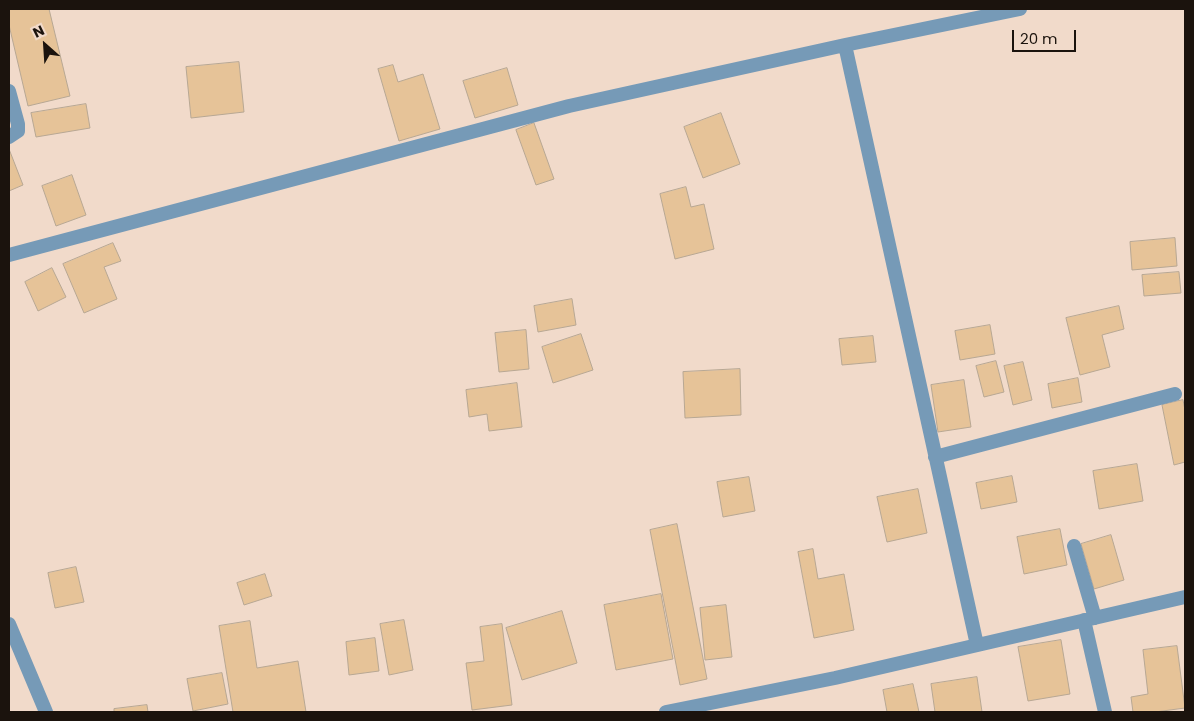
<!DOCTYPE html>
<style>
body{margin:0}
#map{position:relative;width:1194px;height:721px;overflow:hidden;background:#f1daca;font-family:Poppins,sans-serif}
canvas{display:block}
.frame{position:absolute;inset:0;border:10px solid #1b130d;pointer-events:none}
.north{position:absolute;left:20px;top:20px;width:50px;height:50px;-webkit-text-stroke:4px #f1daca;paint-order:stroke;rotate:334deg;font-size:14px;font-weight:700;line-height:20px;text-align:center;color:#1b130d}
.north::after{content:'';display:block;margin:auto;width:18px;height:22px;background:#1b130d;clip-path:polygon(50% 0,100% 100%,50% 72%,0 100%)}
.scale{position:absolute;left:1012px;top:30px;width:64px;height:22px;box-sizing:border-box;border:2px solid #1b130d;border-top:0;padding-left:6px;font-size:15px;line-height:18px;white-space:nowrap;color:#1b130d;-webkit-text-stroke:4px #f1daca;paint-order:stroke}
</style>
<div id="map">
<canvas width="1194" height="721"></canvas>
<div class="frame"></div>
<div class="north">N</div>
<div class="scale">20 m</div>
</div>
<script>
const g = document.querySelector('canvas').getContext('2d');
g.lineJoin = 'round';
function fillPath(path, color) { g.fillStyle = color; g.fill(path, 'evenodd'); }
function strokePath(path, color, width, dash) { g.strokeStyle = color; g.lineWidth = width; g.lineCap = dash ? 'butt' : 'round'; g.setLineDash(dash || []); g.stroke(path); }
const building = new Path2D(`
 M9,9H49L70,96L28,106L9,25Z
 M239,62L244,112L191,118L186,67Z
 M393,65L398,82L423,74L440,129L399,141L378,69Z
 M507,68L518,105L475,118L463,81Z
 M86,104L90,128L36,137L31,113Z
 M721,113L740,164L703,178L684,127Z
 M534,123L554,179L536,185L516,130Z
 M9,149L23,185L9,191Z
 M72,175L86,215L56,226L42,186Z
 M686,187L691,207L704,204L714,249L675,259L660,194Z
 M1175,238L1177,266L1132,270L1130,242Z
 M113,243L121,261L104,267L117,299L84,313L63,264Z
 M52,268L66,297L38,311L25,282Z
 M1179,272L1181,293L1144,296L1142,275Z
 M572,299L576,325L538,332L534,306Z
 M1119,306L1124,329L1102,335L1110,367L1080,375L1066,318Z
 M990,325L995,354L960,360L955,331Z
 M526,330L529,369L499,372L495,333Z
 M581,334L593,370L553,383L542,347Z
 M873,336L876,362L842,365L839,339Z
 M996,361L1004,392L984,397L976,366Z
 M1023,362L1032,400L1013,405L1004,366Z
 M740,369L741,415L685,418L683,372Z
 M1078,378L1082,402L1052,408L1048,384Z
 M964,380L971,427L938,432L931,385Z
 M517,383L522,427L489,431L487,414L469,417L466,390Z
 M1183,400L1185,410V462L1174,465L1162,405Z
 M1137,464L1143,501L1099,509L1093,471Z
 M1012,476L1017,502L981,509L976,483Z
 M749,477L755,511L723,517L717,482Z
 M918,489L927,533L887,542L877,497Z
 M677,524L707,679L680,685L650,530Z
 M1060,529L1067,565L1024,574L1017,537Z
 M1111,535L1124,580L1094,589L1081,544Z
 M813,549L818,579L844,574L854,630L814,638L798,552Z
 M76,567L84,602L55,608L48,573Z
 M265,574L272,596L244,605L237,583Z
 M661,594L673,659L616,670L604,605Z
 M726,605L732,657L705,660L700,608Z
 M562,611L577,663L522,680L506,628Z
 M404,620L413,670L389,675L380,624Z
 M250,621L257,668L298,661L306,712H233L219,626Z
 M502,624L512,705L472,710L466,663L484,661L480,627Z
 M375,638L379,671L349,675L346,642Z
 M1061,640L1070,694L1028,701L1018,647Z
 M1177,646L1185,708L1155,712H1133L1131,697L1148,694L1143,650Z
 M222,673L228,704L193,711L187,679Z
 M977,677L982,712H935L931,684Z
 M913,684L919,712H887L883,690Z
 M147,705L148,712H114V709Z`);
fillPath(building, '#e6c398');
strokePath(building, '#b7a793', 1);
strokePath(new Path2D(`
 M845,45L977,645
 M9,91L18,124V131L9,137
 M9,255L569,106L845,45L1020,9
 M935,457L1175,394
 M1074,546L1095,618
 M1084,620L1105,712
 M9,624L46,712
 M666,712L835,678L1185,597`), '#769ab7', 14);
</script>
